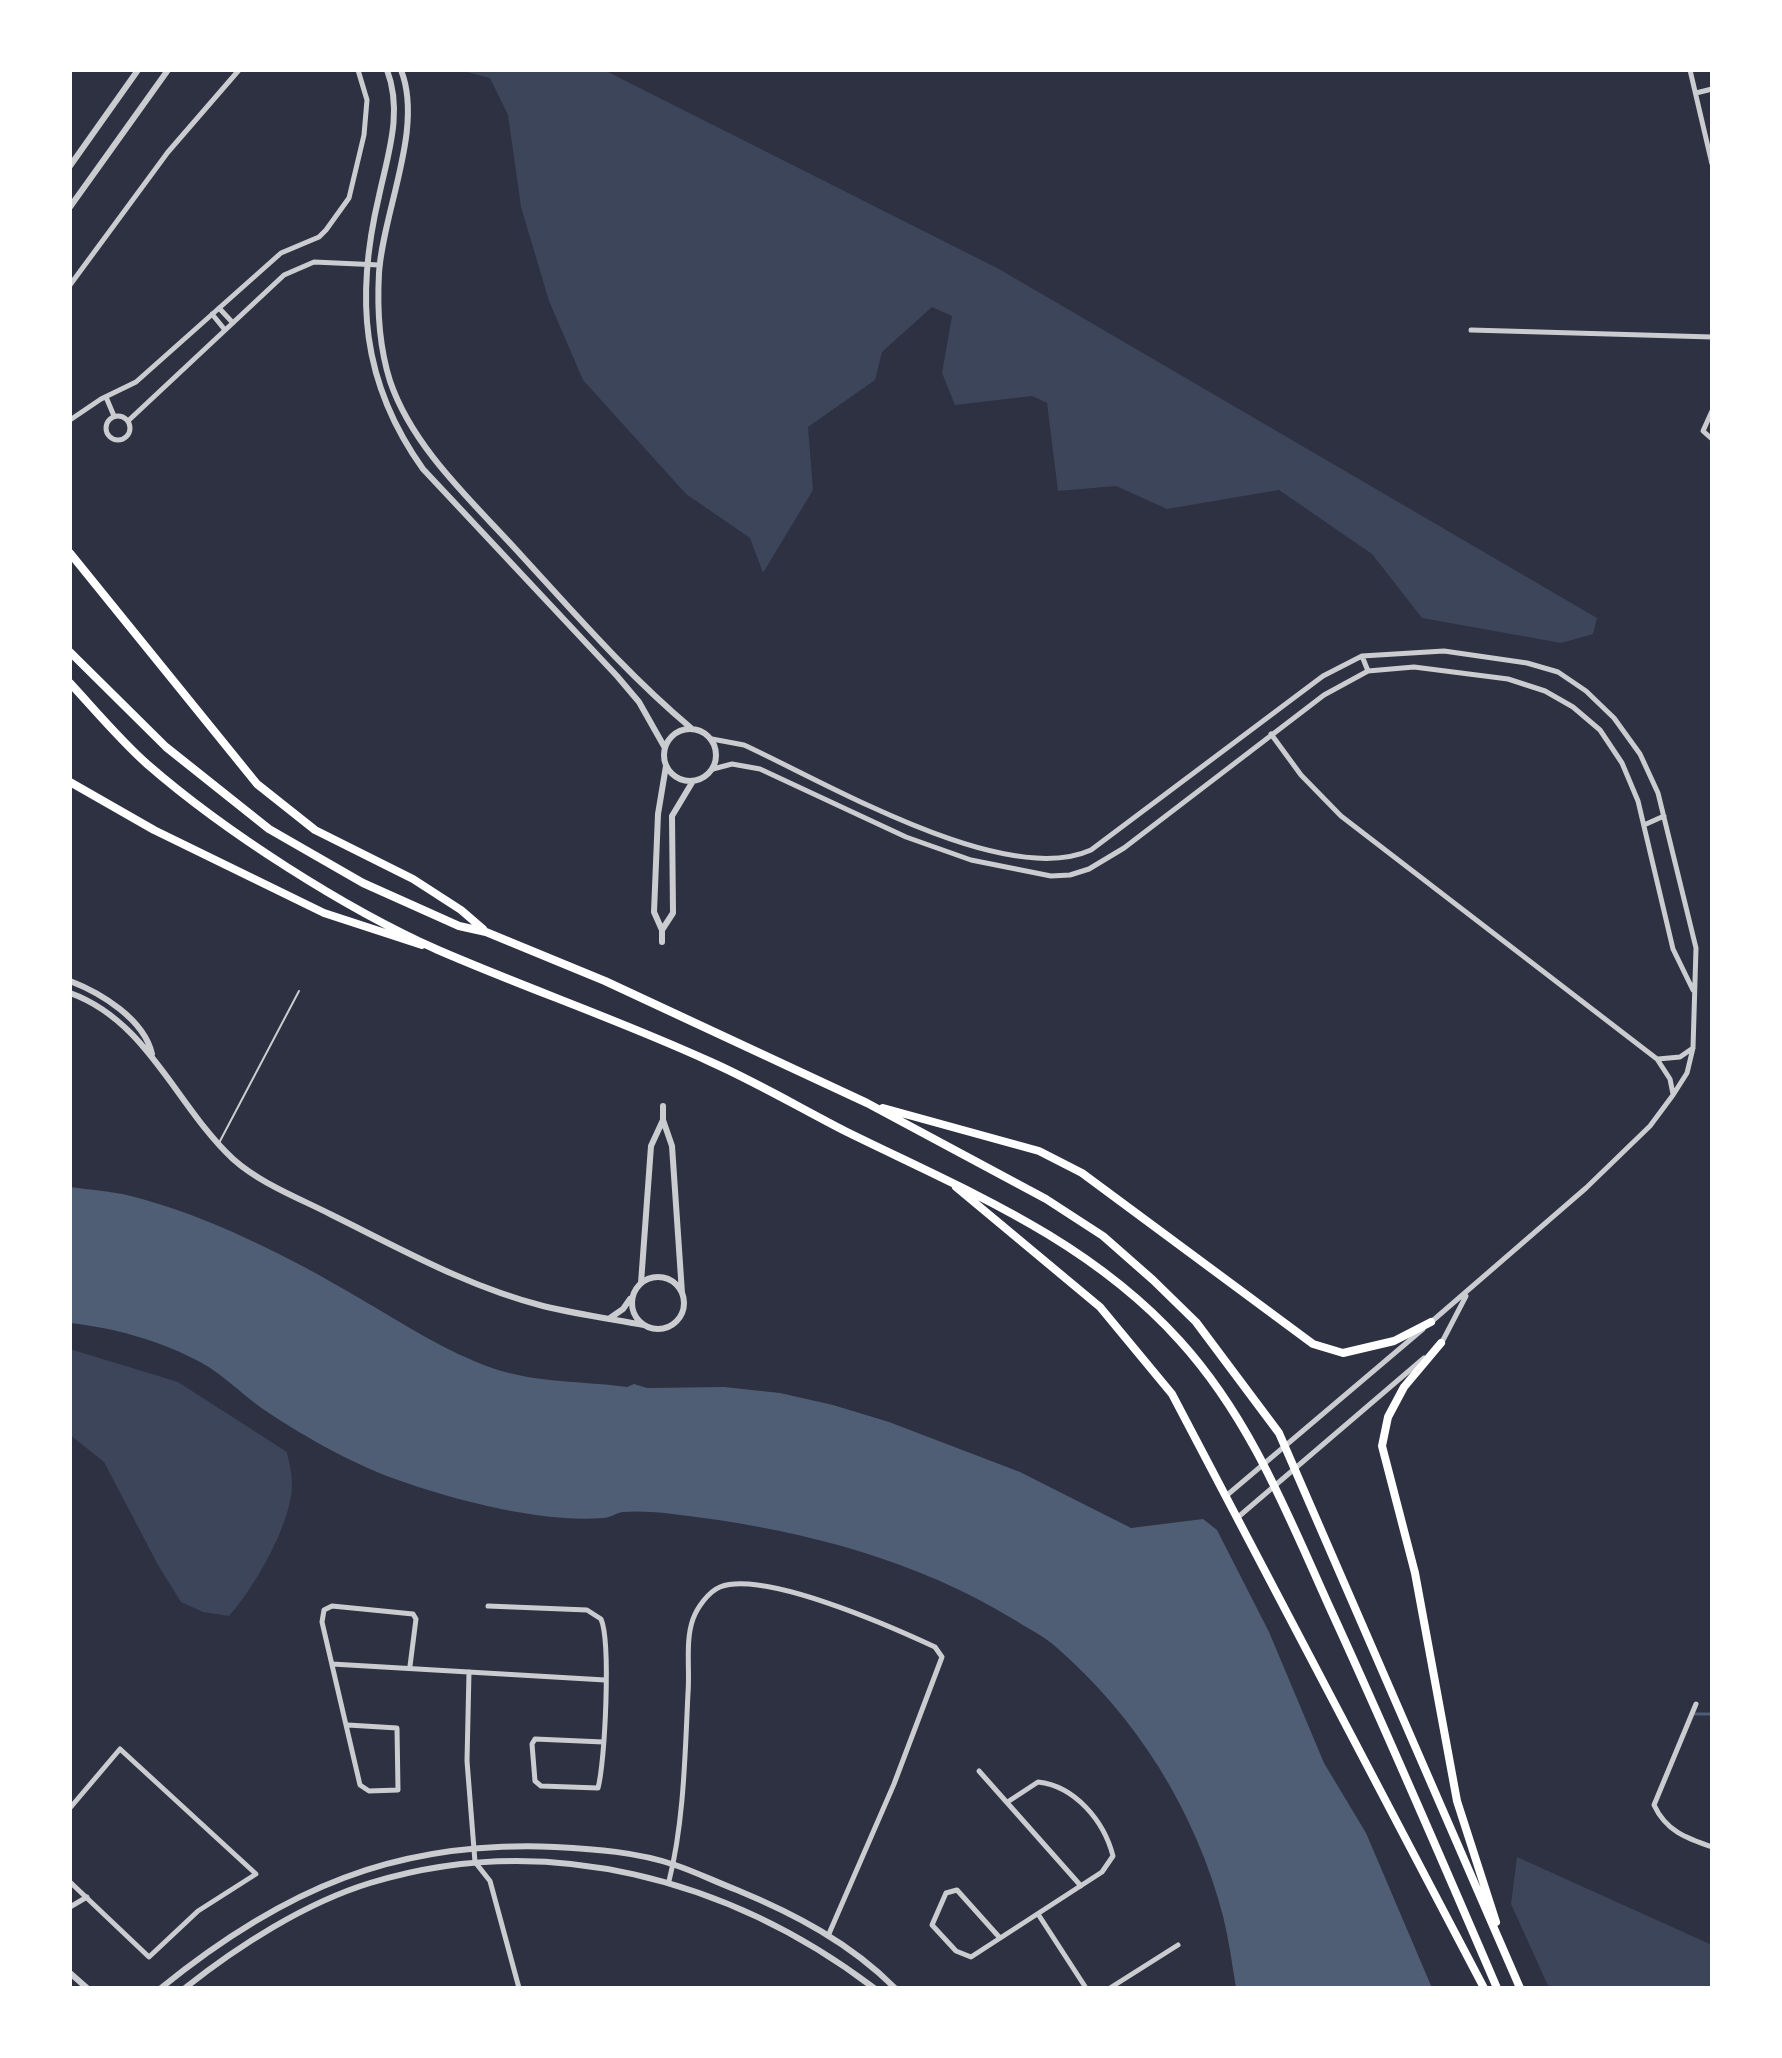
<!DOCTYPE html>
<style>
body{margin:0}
#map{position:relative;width:1782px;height:2058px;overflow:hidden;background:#2d3142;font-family:"Noto Serif",serif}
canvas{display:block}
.frame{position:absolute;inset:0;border:72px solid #fff;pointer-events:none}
</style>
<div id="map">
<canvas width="1782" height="2058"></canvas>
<div class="frame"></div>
</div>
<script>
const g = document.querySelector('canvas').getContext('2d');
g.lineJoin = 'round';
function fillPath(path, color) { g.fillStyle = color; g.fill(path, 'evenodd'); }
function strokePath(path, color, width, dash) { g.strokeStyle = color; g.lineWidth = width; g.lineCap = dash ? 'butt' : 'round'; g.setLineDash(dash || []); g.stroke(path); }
fillPath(new Path2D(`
 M459,70H604L999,269L1597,618L1593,634L1561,643L1422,618L1372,554L1279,490L1167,509L1116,486L1058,491L1047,403L1032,396L955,405L942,373L952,316L932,307L882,352L875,380L808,427L813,490L763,573L750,538L686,494L583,380L549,301L521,207L508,115L490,78Z
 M70,1349L178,1382L287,1452C289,1462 292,1473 292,1483C293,1521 254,1589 229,1616L203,1612L181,1602L158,1565L104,1462L70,1435Z
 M1517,1857L1712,1945V1988H1549L1511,1904Z`), '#3c4559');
fillPath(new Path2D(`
 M70,1187C90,1190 111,1191 131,1196C209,1216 290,1257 359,1298C404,1324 446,1352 495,1369C538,1383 583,1381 627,1387L634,1384L647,1388L724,1387L780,1393L833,1405L889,1422L1020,1472L1131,1528L1203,1519L1217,1530L1269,1632L1324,1763L1366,1833L1432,1988H1236C1232,1964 1229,1940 1223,1916C1196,1812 1137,1717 1056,1647C1044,1636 1027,1628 1013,1619C918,1561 806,1531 696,1517C674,1514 646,1510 623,1512C616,1513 610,1518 603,1518C541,1523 454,1500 395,1479C349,1462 301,1435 260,1407C241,1393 223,1375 202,1363C162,1341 115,1328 70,1323Z`), '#4f5d75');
strokePath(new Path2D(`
 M1695,1714H1712`), '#4f5d75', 3);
strokePath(new Path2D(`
 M219,1143L299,991`), '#caccd0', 2);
strokePath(new Path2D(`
 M1690,70L1712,164
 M1696,93L1712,89
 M70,285L168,152L239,70
 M219,308L233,323
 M212,314L225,330
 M1471,330L1712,337
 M106,397L114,416
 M1712,411L1703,431L1712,439
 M106 428a12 12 0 1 1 24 0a12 12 0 1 1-24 0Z
 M70,420L101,399L136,382L281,253L319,237L326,230L349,198L364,135L367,100L358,70
 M128,421L284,275L314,262L380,265
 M1362,656L1368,671
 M1271,734L1301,775L1341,816L1657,1059L1670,1079L1673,1094
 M712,739L744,745C827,783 1005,889 1091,850L1323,676L1362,656L1444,651L1527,663L1558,672L1586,691L1614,718L1640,754L1658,793L1696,948L1693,1048L1687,1073L1673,1095L1650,1126L1586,1188L1430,1323
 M713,769L732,764L760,769L906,837L971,860L1051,876L1070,875L1089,869L1124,848L1324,695L1368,671L1414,667L1508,679L1545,691L1573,707L1600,730L1622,763L1638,801L1673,949L1693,990
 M1644,825L1664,816
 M1658,1059L1680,1057L1693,1048
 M1441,1344L1466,1296
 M1226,1496L1423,1329
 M1237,1518L1424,1358
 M488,1606L587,1610L601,1619C611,1642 605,1763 598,1788L541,1786L535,1781L532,1744L535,1739L603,1742
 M332,1664L605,1680
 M469,1672L467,1761L475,1862L490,1881L519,1988
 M1696,1704L1654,1805C1666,1831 1686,1838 1712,1847
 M348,1725L397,1728L398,1790L369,1791L360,1785L322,1622L324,1610L332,1606L413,1614L416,1619L410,1666
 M979,1771L1081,1886
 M70,1808L120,1749L256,1874L198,1911L149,1957L70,1882
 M669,1881C684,1822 685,1754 688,1693C690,1670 685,1641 693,1619C697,1608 708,1592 720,1587C764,1570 892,1627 935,1647L942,1657L894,1784L828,1936
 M70,1907L87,1897
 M1038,1914L1086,1988
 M1000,1938L957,1890L946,1893L932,1925L956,1951L971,1957L1102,1872L1113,1856C1104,1821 1075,1786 1038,1782L1009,1801
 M1110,1988L1178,1945`), '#caccd0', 5);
strokePath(new Path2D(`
 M387,70C403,112 388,154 379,196C355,297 361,382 423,469L617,676L639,702L665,748
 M401,70C424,128 383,211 379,273C377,309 379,346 390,381C413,449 474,503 521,555C576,615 629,676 691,728
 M70,166L138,70
 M70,207L168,70
 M664 755a26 26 0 1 1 52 0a26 26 0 1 1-52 0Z
 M662,930L673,913L672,816L693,781
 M662,942V930L654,912L658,814L666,766
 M70,981C101,993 144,1019 152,1054
 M70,993C148,1021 176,1106 233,1159C261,1184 299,1198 332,1215C401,1249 468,1287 543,1306C576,1314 611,1319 644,1325
 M663,1106V1120L672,1146L682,1293
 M632 1303a26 26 0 1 1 52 0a26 26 0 1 1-52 0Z
 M641,1283L651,1146L663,1120
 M610,1318L623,1309L630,1299
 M70,1973L87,1988
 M161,1988C283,1889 396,1840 555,1847C595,1849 637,1852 675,1865C696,1872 716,1882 737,1890C795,1914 850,1943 895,1988
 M185,1988C238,1946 305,1903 370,1883C546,1829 730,1879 874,1988`), '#caccd0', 6);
strokePath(new Path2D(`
 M70,553L257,784L315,830L413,879L461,910L483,929
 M70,652L166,747L269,829L363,883L459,926L486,932L605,981L867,1103L1046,1199L1103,1236L1153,1280L1196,1322L1279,1433L1520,1988
 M70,683C95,710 120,740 147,764C225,832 344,908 438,950C528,989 622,1021 711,1062C758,1083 802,1109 847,1132C967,1191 1088,1239 1180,1341C1250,1418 1287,1513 1329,1606C1387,1732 1442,1860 1497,1988
 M70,782L154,830L324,913L422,945
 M883,1108L1039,1151L1082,1173L1313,1344L1343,1353L1394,1341L1431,1322
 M956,1187L1100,1307L1172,1394L1484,1988
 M1441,1343L1404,1387L1388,1417L1382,1446L1415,1573L1457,1801L1496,1922`), '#fff', 8);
</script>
